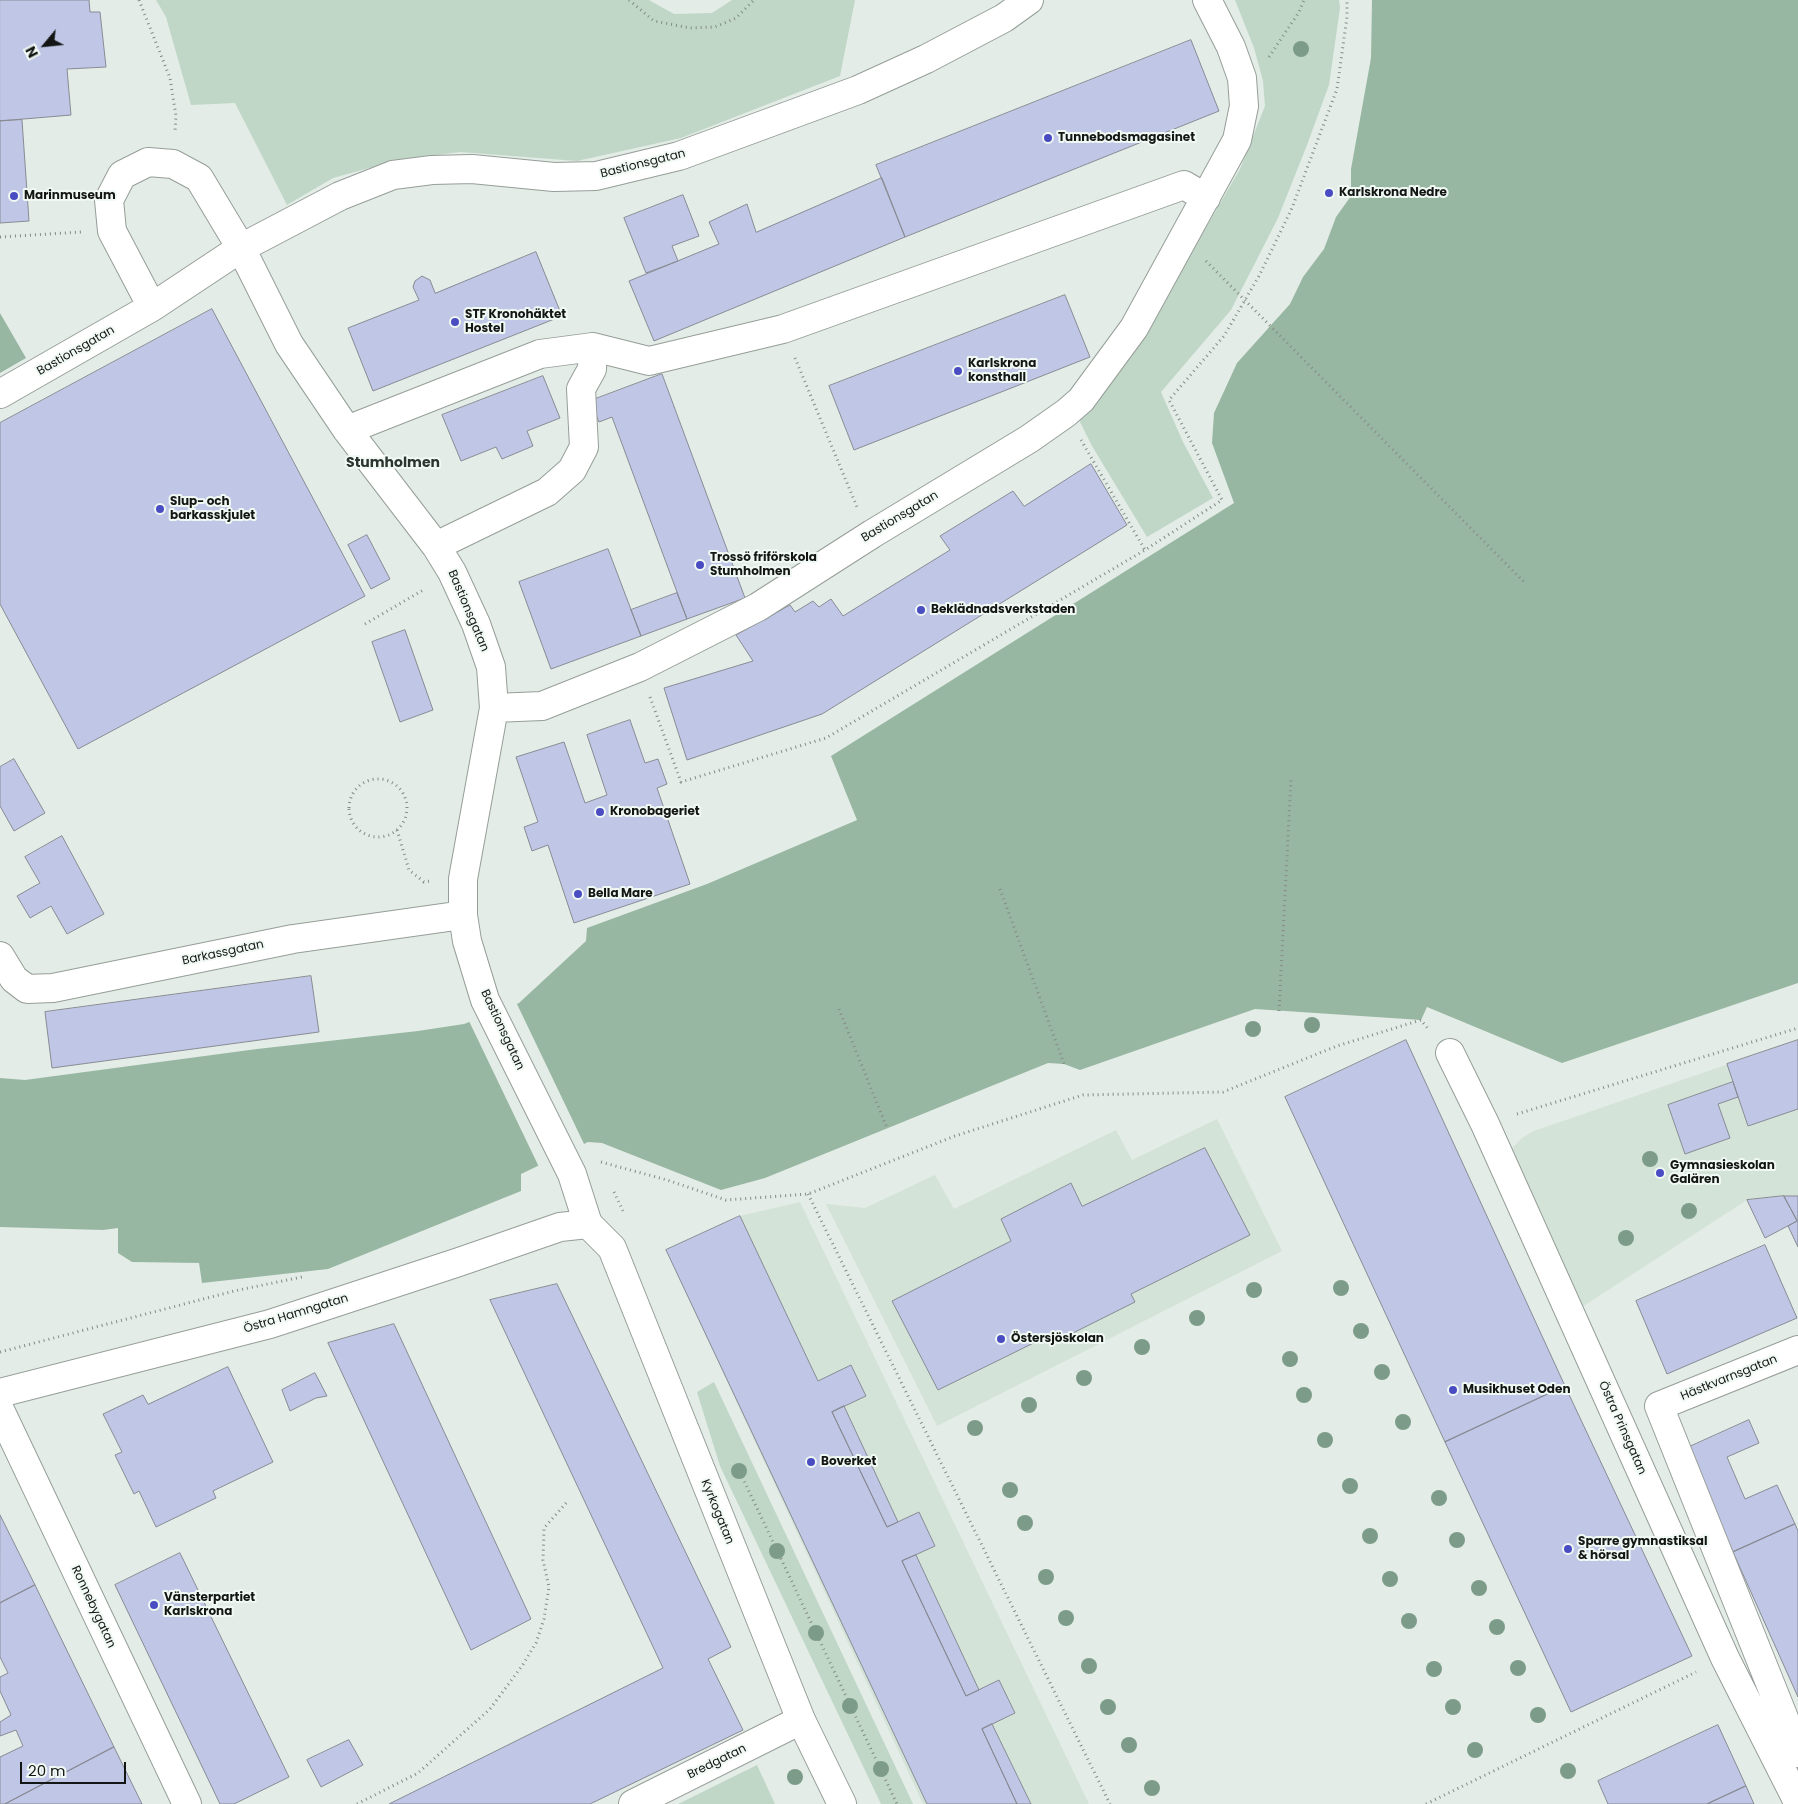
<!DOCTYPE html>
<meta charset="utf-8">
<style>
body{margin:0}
#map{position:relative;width:1798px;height:1804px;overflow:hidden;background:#e3ece6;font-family:Poppins,sans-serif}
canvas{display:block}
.north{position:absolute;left:20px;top:20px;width:50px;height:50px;-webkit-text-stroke:4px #f0f9f3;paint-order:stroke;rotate:242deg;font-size:14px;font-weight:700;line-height:20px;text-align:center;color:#131614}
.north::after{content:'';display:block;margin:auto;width:18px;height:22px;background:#131614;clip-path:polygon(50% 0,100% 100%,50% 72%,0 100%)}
.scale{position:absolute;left:20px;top:1762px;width:106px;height:22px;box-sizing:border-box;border:2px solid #131614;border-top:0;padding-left:6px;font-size:15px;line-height:18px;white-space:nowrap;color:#131614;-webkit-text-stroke:4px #f0f9f3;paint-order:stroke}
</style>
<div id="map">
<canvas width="1798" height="1804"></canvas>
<div class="north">N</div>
<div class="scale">20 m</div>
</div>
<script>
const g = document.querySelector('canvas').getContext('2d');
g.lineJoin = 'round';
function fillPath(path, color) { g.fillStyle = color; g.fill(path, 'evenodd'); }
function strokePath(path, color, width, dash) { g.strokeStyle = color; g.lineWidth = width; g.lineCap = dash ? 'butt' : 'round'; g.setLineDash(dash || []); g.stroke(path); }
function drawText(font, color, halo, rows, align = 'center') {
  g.font = font + ' Poppins,sans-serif'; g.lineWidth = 4; g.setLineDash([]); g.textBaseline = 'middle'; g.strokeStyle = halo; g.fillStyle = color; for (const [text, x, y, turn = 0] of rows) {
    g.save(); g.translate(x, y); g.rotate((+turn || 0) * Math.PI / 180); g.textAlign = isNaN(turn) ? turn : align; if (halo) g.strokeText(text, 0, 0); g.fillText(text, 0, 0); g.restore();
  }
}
fillPath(new Path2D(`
 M1798,1040V1196L1747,1200L1582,1307L1511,1149L1522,1138L1534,1131Z
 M1217,1119L1282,1251L937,1426L826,1204L865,1208L935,1175L954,1209L1116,1130L1132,1160Z
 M800,1202L1089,1804H923L666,1250L740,1216Z`), '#d3e3d8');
fillPath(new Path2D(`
 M156,0H649L674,14L712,13L732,0H855L840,76L681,138L577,161L460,152L398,160L333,178L287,205L235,103L191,105L166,17Z
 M1235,0H1339L1340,8L1329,85L1307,145L1278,218L1231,310L1161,392L1183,442L1213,498L1147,537L1092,446L1079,420L1131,352L1161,305L1240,169L1265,106L1263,81L1254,48Z
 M714,1382L913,1804H881L720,1466L697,1392Z
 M757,1765L775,1804H678Z`), '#c0d7c7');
fillPath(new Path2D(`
 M1372,0H1798V983L1562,1063L1427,1007L1421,1020L1255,1009L1080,1070L1064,1064L1048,1063L765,1178L721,1190L602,1143L588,1142L521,1174V1191L328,1269L202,1283L199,1263L132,1262L118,1253V1228L103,1230L0,1227V1078L25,1080L257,1049L418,1031L464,1024L519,1003L586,941L587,928L707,884L857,820L831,756L1234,503L1212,443L1214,413L1237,363L1290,304L1303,277L1324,249L1336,217L1351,196V169L1371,58Z
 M0,313L26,358L0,373Z`), '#98b7a2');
fillPath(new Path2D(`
 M516,1002L585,1146L539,1167L468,1019Z`), '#e3ece6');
const building = new Path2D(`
 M0,0H89L90,12H100L106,67L67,69L71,115L0,121Z
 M1191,40L1219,111L905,237L876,165Z
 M22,120L29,221L0,223V121Z
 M882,178L905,237L654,341L629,281L719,244L709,222L747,204L756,232Z
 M1325.5 193a3.5 3.5 0 1 1 7 0a3.5 3.5 0 1 1-7 0Z
 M683,195L699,236L672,246L678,261L646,273L624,218Z
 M536,252L562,316L373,391L348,328L419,300L413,287L415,281L422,276L430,280L435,293Z
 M1065,295L1090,357L854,450L829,386Z
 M212,309L365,596L78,749L0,604V423Z
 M662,374L745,598L687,619L612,417L599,422L590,401Z
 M543,376L560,418L527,431L533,446L502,459L496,447L461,461L442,415Z
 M1091,464L1127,525L822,714L687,760L664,688L753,661L736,635L790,605L795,612L813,601L819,607L831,599L843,616L950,550L940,536L1013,491L1024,506Z
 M367,535L390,579L371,589L348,545Z
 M608,549L641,636L551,669L519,582Z
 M677,593L687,619L641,636L631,610Z
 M405,630L433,710L400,722L372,642Z
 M630,720L645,763L658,759L667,784L657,788L690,884L574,923L548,845L532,851L524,827L538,822L516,757L564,742L585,803L607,795L587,735Z
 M14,759L45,813L14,831L0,806V767Z
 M62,836L104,914L67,934L51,906L30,918L17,896L40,883L25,857Z
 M311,976L319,1032L52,1068L45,1012Z
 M1406,1040L1565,1386L1445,1442L1285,1097Z
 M1798,1040V1109L1748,1126L1727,1064Z
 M1733,1082L1738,1097L1718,1104L1730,1138L1685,1154L1668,1105Z
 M1205,1148L1250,1235L1131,1294L1135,1302L1063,1338L1058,1331L938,1390L892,1301L1011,1241L1001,1219L1071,1183L1082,1206Z
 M1784,1196H1798V1247L1788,1226L1797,1221Z
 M1784,1196L1797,1221L1765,1238L1747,1200Z
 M740,1216L818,1381L851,1365L866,1396L832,1412L887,1527L919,1512L935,1546L902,1561L966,1696L999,1680L1015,1713L982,1729L1017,1804H927L666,1250Z
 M1765,1245L1797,1318L1667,1374L1636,1301Z
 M557,1284L731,1647L708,1659L743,1730L590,1804H389L663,1668L490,1300Z
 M394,1324L531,1619L471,1650L328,1343Z
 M228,1367L273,1462L213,1491L216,1498L156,1527L139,1491L134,1494L115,1455L122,1452L103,1414L143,1395L148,1404Z
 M315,1373L327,1396L316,1398L290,1411L282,1390Z
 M1565,1386L1692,1656L1571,1712L1445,1442Z
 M844,1406L898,1522L887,1527L832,1412Z
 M1749,1420L1759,1443L1727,1457L1745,1499L1777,1485L1795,1524L1733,1552L1687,1448Z
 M0,1515L35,1585L0,1603Z
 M1795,1524L1798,1531V1697L1733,1552Z
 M180,1553L289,1777L234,1804H220L115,1585Z
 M916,1555L979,1690L966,1696L902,1561Z
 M35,1585L114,1747L5,1804H0V1757L23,1746L16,1730L0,1736V1722L11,1715L0,1691V1677L8,1673L0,1657V1603Z
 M992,1724L1031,1804H1017L982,1729Z
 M1718,1725L1746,1786L1707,1804H1608L1598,1781Z
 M349,1740L363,1765L321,1787L307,1760Z
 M114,1747L142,1804H5Z
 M1746,1786L1754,1804H1707Z`);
fillPath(building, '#c0c6e6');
strokePath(building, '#898b94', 1);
const street = new Path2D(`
 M152,307L112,231L109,200L122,175L148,162L173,164L199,178L241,248L289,344L347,430L436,546L452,572L476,624L491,667L494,708L463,879V915L467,941L485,1000L572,1174L588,1224
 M0,394L152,307L241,248L340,196L393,175L432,170L472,169L554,177L596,176L679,156L858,90L926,59L1004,18L1029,0
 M347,430L540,354L593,347L649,361L783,329L1184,185L1206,198
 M436,546L547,492L572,470L584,447L581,389L592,369L593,347
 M494,708L542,706L640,667L758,607L872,534L1029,439L1066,413L1081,400L1134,328L1237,140L1244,106L1242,78L1231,47L1207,0
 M0,956L14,979L27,989L53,988L293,939L463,915
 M1450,1053L1485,1124L1725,1658L1798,1802
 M1798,1350L1659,1406L1798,1753
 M0,1410L187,1804
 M633,1804L801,1720`);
const secondary = new Path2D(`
 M0,1393L270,1324L459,1262L560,1227L588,1224L612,1248L801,1720L842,1804`);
strokePath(street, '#969e98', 30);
strokePath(secondary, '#969e98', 30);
strokePath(new Path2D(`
 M139,0L170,78L176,116L175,131
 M629,0L654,21L690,28L715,27L736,18L754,0
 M1269,57L1299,12L1304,0
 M0,237L81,232
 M1206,261L1526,584
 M795,358L857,507
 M1081,440L1145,550
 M365,624L425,589
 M650,697L681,782L826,738L1145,550L1222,500L1169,400L1224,336L1259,276L1292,208L1337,89L1347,17V0
 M349 808a29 29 0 1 1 58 0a29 29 0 1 1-58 0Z
 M397,830L409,870L424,882L430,881
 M1000,889L1064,1064
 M839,1009L887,1128
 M1279,1011L1291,780
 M1517,1114L1798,1028
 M601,1162L667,1180L726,1200L808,1194L955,1136L1083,1095L1223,1092L1337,1046L1421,1020L1429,1030
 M614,1192L623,1211
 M808,1194L1110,1804
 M0,1352L234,1291L302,1277
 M738,1468L897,1804
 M357,1804L418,1773L490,1709L522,1666L536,1643L544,1619L549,1587L543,1560L544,1528L568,1501
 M1426,1804L1696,1672`), '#858b87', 3, [1, 4]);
strokePath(street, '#fff', 28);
strokePath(secondary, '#fff', 28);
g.fillStyle = '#7c9c89';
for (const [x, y] of [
 [1301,49],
 [1312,1025],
 [1253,1029],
 [1650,1159],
 [1689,1211],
 [1626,1238],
 [1341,1288],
 [1254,1290],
 [1197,1318],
 [1361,1331],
 [1142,1347],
 [1290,1359],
 [1382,1372],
 [1084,1378],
 [1304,1395],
 [1029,1405],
 [1403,1422],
 [975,1428],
 [1325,1440],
 [739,1471],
 [1350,1486],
 [1010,1490],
 [1439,1498],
 [1025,1523],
 [1370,1536],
 [1457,1540],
 [777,1551],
 [1046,1577],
 [1390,1579],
 [1479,1588],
 [1066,1618],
 [1409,1621],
 [1497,1627],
 [816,1633],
 [1089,1666],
 [1518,1668],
 [1434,1669],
 [850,1706],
 [1108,1707],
 [1453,1707],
 [1538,1715],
 [1129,1745],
 [1475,1750],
 [881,1769],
 [1568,1771],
 [795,1777],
 [1152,1788]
]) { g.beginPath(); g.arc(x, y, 8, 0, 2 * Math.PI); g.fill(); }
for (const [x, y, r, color] of [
 [1048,138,5,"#4a4cc2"],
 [1329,193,5,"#4a4cc2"],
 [14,196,5,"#4a4cc2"],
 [455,322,5,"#4a4cc2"],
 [958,371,5,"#4a4cc2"],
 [160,509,5,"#4a4cc2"],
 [700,565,5,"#4a4cc2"],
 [921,610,5,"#4a4cc2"],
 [600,812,5,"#4a4cc2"],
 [578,894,5,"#4a4cc2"],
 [1660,1173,5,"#4a4cc2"],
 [1001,1339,5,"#4a4cc2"],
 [1453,1390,5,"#4a4cc2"],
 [811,1462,5,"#4a4cc2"],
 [1568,1549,5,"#4a4cc2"],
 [154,1605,5,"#4a4cc2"]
]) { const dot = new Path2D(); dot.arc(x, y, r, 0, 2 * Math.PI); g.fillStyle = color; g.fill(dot); strokePath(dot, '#f0f9f3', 2); }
drawText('bold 12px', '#131614', '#f0f9f3', [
 ["Tunnebodsmagasinet",1058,138],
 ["Karlskrona Nedre",1339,193],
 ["Marinmuseum",24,196],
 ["STF Kronohäktet",465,315],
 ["Hostel",465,329],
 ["Karlskrona",968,364],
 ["konsthall",968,378],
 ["Slup- och",170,502],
 ["barkasskjulet",170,516],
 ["Trossö friförskola",710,558],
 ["Stumholmen",710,572],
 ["Beklädnadsverkstaden",931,610],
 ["Kronobageriet",610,812],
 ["Bella Mare",588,894],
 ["Gymnasieskolan",1670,1166],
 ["Galären",1670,1180],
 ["Östersjöskolan",1011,1339],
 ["Musikhuset Oden",1463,1390],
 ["Boverket",821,1462],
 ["Sparre gymnastiksal",1578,1542],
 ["& hörsal",1578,1556],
 ["Vänsterpartiet",164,1598],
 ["Karlskrona",164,1612]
], 'left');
drawText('12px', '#131614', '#f0f9f3', [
 ["Bastionsgatan",643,164,-14],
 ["Bastionsgatan",76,351,-30],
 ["Bastionsgatan",900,517,-31],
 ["Bastionsgatan",468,611,67],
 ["Barkassgatan",223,953,-12],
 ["Bastionsgatan",502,1030,65],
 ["Östra Hamngatan",296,1314,-17],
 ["Hästkvarnsgatan",1729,1378,-22],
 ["Östra Prinsgatan",1622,1428,66],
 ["Kyrkogatan",717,1512,68],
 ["Ronnebygatan",93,1607,65],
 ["Bredgatan",717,1762,-26]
]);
drawText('bold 14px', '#2e3530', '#f0f9f3', [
 ["Stumholmen",393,463]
]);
</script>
